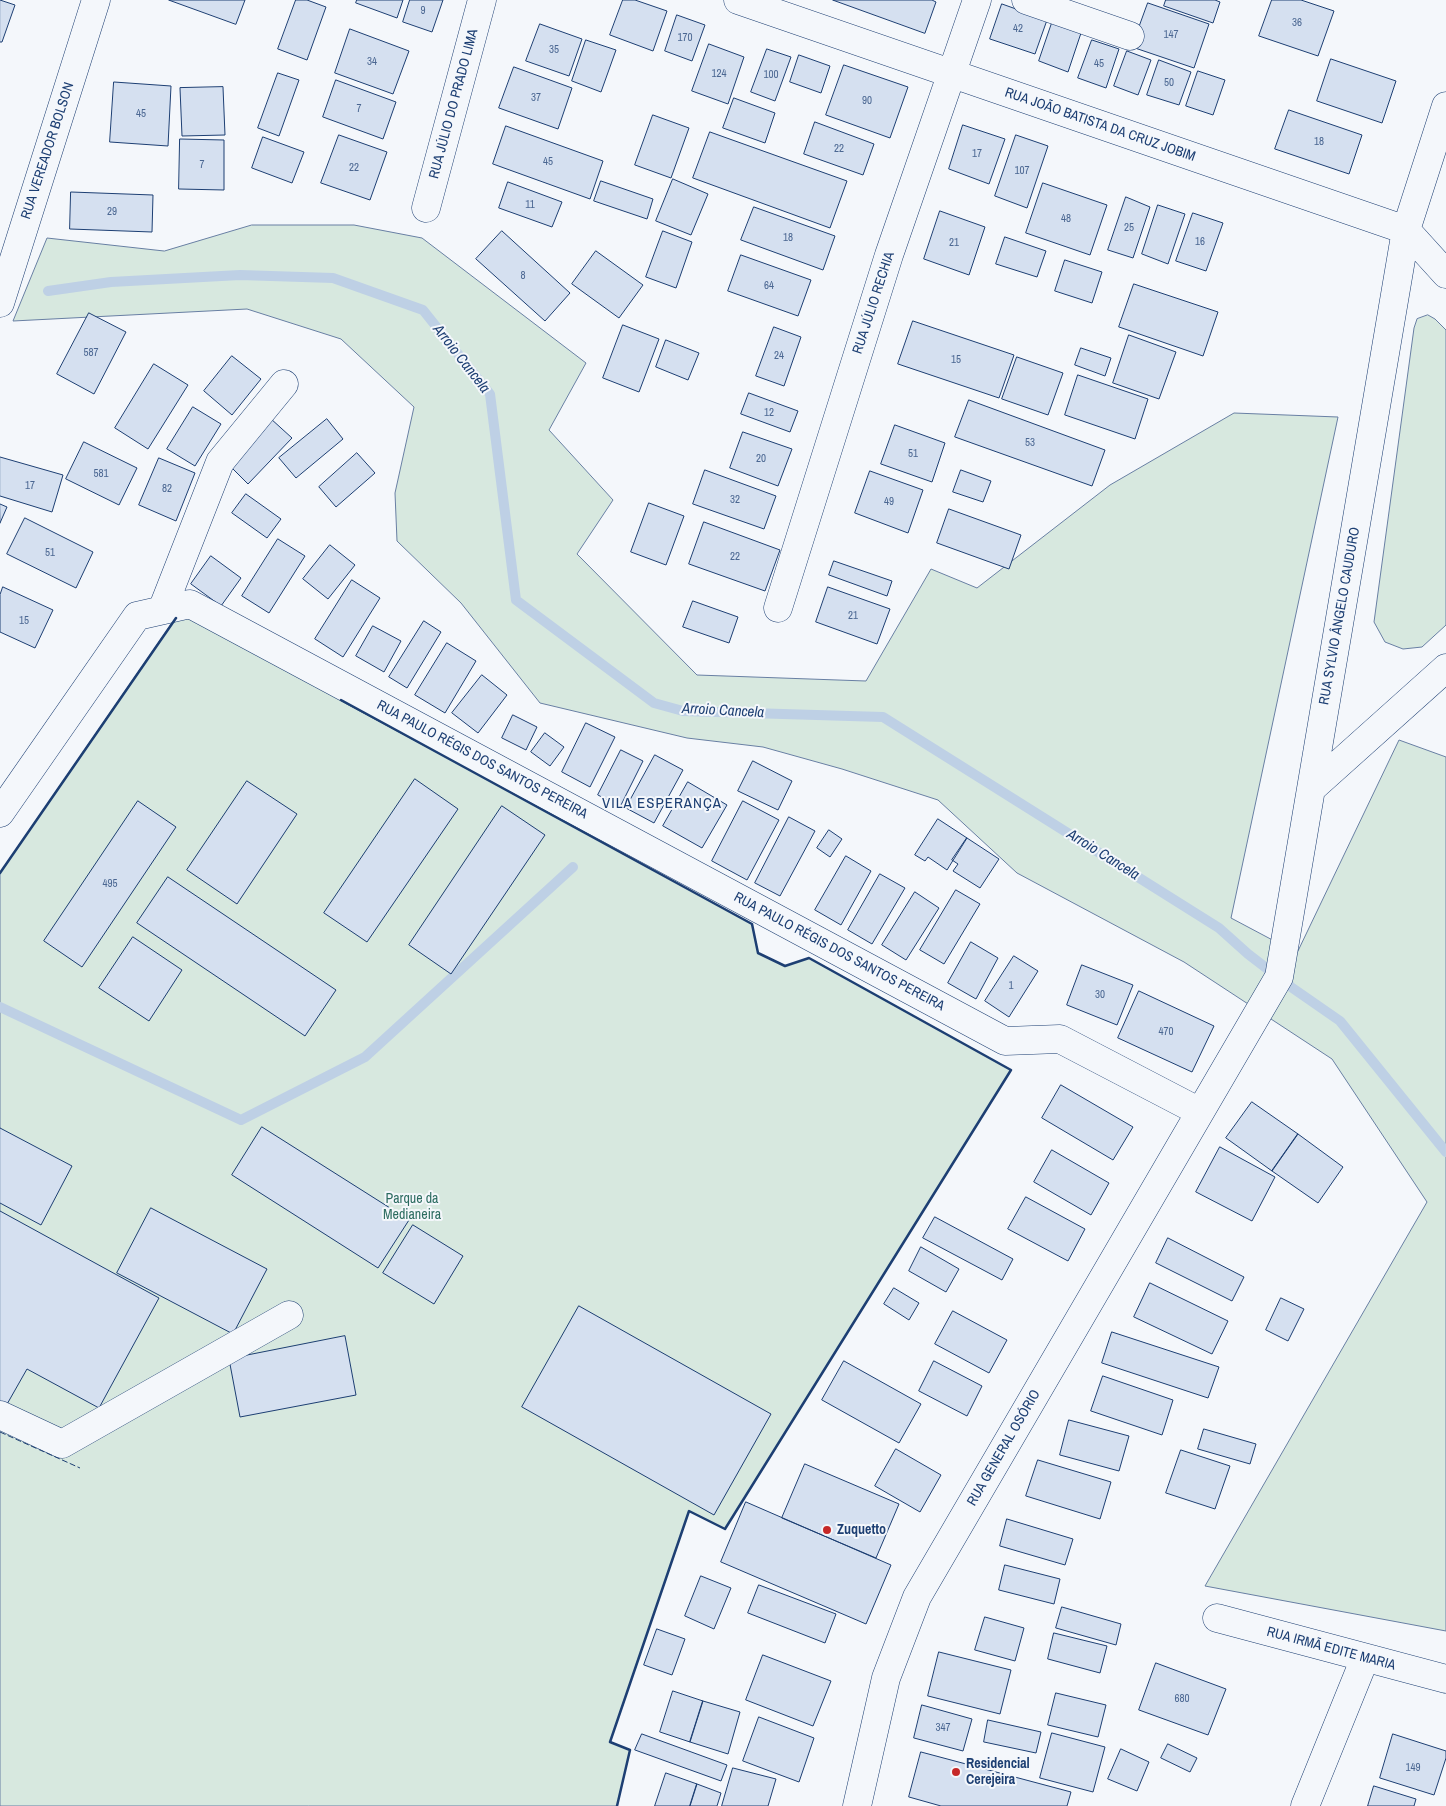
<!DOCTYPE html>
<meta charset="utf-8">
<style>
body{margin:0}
canvas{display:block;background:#f4f7fb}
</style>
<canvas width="1446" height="1806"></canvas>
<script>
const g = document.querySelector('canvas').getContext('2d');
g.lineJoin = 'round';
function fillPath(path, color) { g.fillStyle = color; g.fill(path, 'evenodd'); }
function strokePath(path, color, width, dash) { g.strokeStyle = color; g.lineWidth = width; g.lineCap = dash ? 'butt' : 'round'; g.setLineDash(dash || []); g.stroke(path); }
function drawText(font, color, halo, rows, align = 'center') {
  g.font = font + ' "Archivo Narrow",sans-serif'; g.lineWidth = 4; g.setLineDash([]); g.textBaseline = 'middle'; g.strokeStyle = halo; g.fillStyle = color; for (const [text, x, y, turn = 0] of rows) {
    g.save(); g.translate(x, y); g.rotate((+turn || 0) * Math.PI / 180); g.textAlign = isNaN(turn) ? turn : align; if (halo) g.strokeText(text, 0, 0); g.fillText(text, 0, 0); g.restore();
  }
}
const green = new Path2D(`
 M252,225H354L422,238L586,363L549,430L613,500L577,554L697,675L866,681L931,569L977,588L1110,485L1234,413L1338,417L1231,918L1297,953L1399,740L1446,757V1631L1205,1586L1427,1202L1332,1059L1184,962L1017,873L938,800L842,769L763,747L687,738L540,703L461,603L397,541L395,493L414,407L341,339L247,309L13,321L47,238L164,251Z
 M1428,315L1435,319L1446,330V625L1422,647L1403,649L1385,642L1374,622L1414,328L1417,319Z
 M180,612L752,924L758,953L785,966L809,958L1011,1070L725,1529L689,1511L610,1742L630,1750L617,1806H0V873Z`);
fillPath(green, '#d7e8df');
strokePath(green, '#687fa3', 1);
strokePath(new Path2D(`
 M48,291L111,282L240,275L333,278L423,310L490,394L516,600L654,703L683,711L883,717L1219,928L1248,954L1291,987L1340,1021L1446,1152
 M0,1007L241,1120L365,1057L573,867`), '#bed0e5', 10);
const building = new Path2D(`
 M0,0L15,5L2,42H0Z
 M169,0H245L236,24Z
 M296,0H307L326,7L307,60L278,49Z
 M357,0H403L397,18L356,3Z
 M410,0H443L432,32L403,22Z
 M623,0H635L667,11L653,51L610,35Z
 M833,0H932L936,2L925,33Z
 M1166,0H1215L1220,2L1213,23L1164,6Z
 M1272,0H1301L1334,11L1318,56L1259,36Z
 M1148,3L1209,24L1194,68L1132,47Z
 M1002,4L1047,20L1035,54L990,39Z
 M677,15L705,25L692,61L665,51Z
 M1053,20L1082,30L1068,72L1039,61Z
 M540,24L582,39L569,76L526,61Z
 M350,29L409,51L393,94L335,73Z
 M586,40L616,50L601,92L572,81Z
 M1092,40L1119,49L1106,88L1078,78Z
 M709,44L744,57L728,104L692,91Z
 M767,49L791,57L775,101L751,92Z
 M1127,51L1151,60L1138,95L1114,86Z
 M799,55L830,66L821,93L790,82Z
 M1331,59L1396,81L1382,123L1317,101Z
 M1159,60L1191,72L1179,105L1147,95Z
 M844,65L908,87L890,138L826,115Z
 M514,67L572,88L558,129L499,108Z
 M1198,71L1225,80L1213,115L1186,106Z
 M278,73L299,80L279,136L258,128Z
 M336,80L396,102L383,139L323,117Z
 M114,82L171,86L168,146L110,142Z
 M223,87L225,135L182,136L180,88Z
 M734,98L775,113L765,143L723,128Z
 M1289,110L1362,135L1349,174L1275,149Z
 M653,115L689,128L671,178L635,165Z
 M815,122L874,144L863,175L804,154Z
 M963,125L1005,139L989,184L949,169Z
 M506,126L603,161L590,199L493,164Z
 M710,132L847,181L830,228L693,178Z
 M339,135L387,152L370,200L321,183Z
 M1016,135L1048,146L1027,208L995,196Z
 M263,137L304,152L292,183L252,168Z
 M180,139L224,140V190L179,189Z
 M673,179L708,194L691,235L656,221Z
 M601,181L653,199L647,219L594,201Z
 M508,182L562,202L552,227L499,208Z
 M1043,183L1107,205L1090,255L1026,233Z
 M71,192L153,195L152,232L70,229Z
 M1126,197L1150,207L1133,258L1108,250Z
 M1158,205L1185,214L1168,264L1142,254Z
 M754,207L835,236L823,270L741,240Z
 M940,211L985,227L969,275L924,259Z
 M1193,213L1223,223L1206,271L1176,261Z
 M502,231L570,293L545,321L476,259Z
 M663,231L692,242L676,288L646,277Z
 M1005,237L1046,251L1037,277L996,264Z
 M596,251L643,285L619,318L572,284Z
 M741,255L811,280L798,316L728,291Z
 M1065,260L1102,272L1092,303L1055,291Z
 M1134,284L1218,312L1203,356L1119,327Z
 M89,313L126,332L94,394L57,374Z
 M913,321L1014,355L999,398L898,364Z
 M623,325L659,339L639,392L603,378Z
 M774,327L801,337L784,386L756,376Z
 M1129,335L1176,352L1159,399L1113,383Z
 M666,340L699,353L688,380L656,367Z
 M1081,348L1111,358L1105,376L1075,365Z
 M232,356L261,379L232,415L204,391Z
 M1017,357L1063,373L1048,415L1002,399Z
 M154,364L188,385L148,449L115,428Z
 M1078,375L1148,399L1135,439L1065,415Z
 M749,393L798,411L790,432L741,414Z
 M969,400L1105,450L1092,486L955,437Z
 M193,407L221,424L195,466L167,449Z
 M270,418L292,438L248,484L227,463Z
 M327,419L343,439L296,478L279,458Z
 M895,425L945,443L932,482L881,464Z
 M743,432L792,449L778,486L730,468Z
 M84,442L137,468L119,505L66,479Z
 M357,453L375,473L336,507L319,487Z
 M0,457L63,475L52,512L0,496Z
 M159,458L195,473L176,521L139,505Z
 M705,470L776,496L764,529L693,504Z
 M961,470L991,481L983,502L953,492Z
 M870,471L923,490L908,533L855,513Z
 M246,494L281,519L267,538L232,513Z
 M649,503L684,516L666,565L631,552Z
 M0,504L7,507L0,523Z
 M949,509L1021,535L1009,569L937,543Z
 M25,518L93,552L76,588L7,554Z
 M704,522L780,550L765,591L689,564Z
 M278,539L305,556L269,613L242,596Z
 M330,545L355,565L328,599L303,579Z
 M211,556L241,578L221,606L191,584Z
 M834,561L892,581L887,596L829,575Z
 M352,580L380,598L343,657L315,639Z
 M3,587L53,610L35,648L0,632V595Z
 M828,587L890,609L877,644L816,622Z
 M693,601L738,617L729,643L683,627Z
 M424,621L441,632L407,688L389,677Z
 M373,626L401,641L384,672L356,656Z
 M447,643L476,661L445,713L415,695Z
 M482,675L507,695L478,733L452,713Z
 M513,715L537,727L526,750L502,738Z
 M586,723L615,737L590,787L562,772Z
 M545,733L564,747L550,766L531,752Z
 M621,750L643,761L620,807L598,795Z
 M655,755L683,770L654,823L626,808Z
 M753,761L792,781L778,810L738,791Z
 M415,779L458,809L367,942L324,913Z
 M247,781L297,814L237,904L187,870Z
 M688,782L727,805L702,848L663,826Z
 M138,801L176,827L82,967L44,941Z
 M743,801L779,820L747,880L712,861Z
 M502,806L545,835L451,974L409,945Z
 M789,817L815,831L780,896L755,883Z
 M938,819L967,838L947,870L928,857L925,861L915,855Z
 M829,830L842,839L830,857L817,848Z
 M967,838L999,859L980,888L953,871L958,864L952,860Z
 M846,856L871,871L841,925L815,910Z
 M880,874L905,888L872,944L848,930Z
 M168,877L336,990L305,1036L137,923Z
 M956,890L980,904L944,964L920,950Z
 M915,892L939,908L906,960L882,945Z
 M133,937L182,970L149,1021L99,988Z
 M971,942L998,958L976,999L948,983Z
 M1014,956L1038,971L1009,1017L985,1001Z
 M1082,965L1133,985L1117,1025L1067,1005Z
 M1139,991L1214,1026L1192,1072L1118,1038Z
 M1061,1085L1133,1127L1113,1160L1042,1118Z
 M1252,1102L1298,1134L1272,1171L1226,1138Z
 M262,1127L409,1220L378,1268L232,1175Z
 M0,1128L72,1166L41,1225L0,1203Z
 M1298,1134L1343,1167L1318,1203L1272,1171Z
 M1220,1147L1275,1177L1252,1221L1196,1192Z
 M1052,1150L1109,1183L1091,1215L1034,1182Z
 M1026,1197L1085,1229L1068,1261L1008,1229Z
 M151,1208L267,1269L233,1334L117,1273Z
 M0,1211L159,1298L99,1408L27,1369L2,1413L0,1412Z
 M935,1217L1013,1259L1002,1280L923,1238Z
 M413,1225L463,1256L434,1304L383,1273Z
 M1168,1238L1244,1277L1232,1301L1156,1263Z
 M921,1247L959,1269L946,1292L909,1271Z
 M1150,1283L1228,1321L1212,1354L1134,1317Z
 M894,1288L919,1303L909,1320L884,1304Z
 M1281,1298L1304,1309L1288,1341L1266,1330Z
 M579,1306L771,1414L714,1515L522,1407Z
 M953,1311L1007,1340L989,1373L935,1344Z
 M1112,1332L1219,1367L1208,1398L1102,1363Z
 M345,1336L356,1395L240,1417L229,1359Z
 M844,1361L921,1404L899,1443L822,1400Z
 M934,1361L982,1386L967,1416L919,1391Z
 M1103,1376L1173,1400L1162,1435L1091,1411Z
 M1069,1420L1129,1436L1119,1471L1060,1455Z
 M1204,1429L1256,1444L1250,1464L1198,1449Z
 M896,1449L941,1475L920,1512L875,1486Z
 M1181,1450L1230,1466L1215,1509L1166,1493Z
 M1038,1460L1111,1482L1100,1519L1026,1496Z
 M805,1464L899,1504L876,1558L782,1518Z
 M746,1502L891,1565L866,1624L721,1562Z
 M1007,1519L1073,1539L1065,1565L1000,1546Z
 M1005,1565L1060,1579L1054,1604L999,1590Z
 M701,1576L731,1588L714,1629L685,1616Z
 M759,1585L836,1614L825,1643L748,1613Z
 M1062,1607L1121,1624L1116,1645L1056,1628Z
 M985,1617L1024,1628L1015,1661L975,1650Z
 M657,1629L685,1639L672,1675L644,1665Z
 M1054,1633L1107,1646L1100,1673L1048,1659Z
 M939,1652L1011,1670L1000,1714L928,1696Z
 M763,1655L831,1681L813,1726L746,1700Z
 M1156,1663L1226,1689L1208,1735L1139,1710Z
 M673,1691L703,1701L690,1742L660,1732Z
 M1056,1693L1106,1705L1098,1737L1048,1725Z
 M703,1701L740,1712L728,1754L690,1742Z
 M922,1705L972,1719L963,1751L914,1738Z
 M759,1717L814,1738L799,1782L743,1761Z
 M988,1720L1041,1732L1036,1753L984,1742Z
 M1052,1733L1105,1747L1093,1792L1040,1778Z
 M642,1734L727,1765L721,1781L635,1750Z
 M1393,1734L1446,1751V1758L1434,1795L1380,1778Z
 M1168,1744L1197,1758L1190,1772L1161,1758Z
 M1121,1749L1149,1762L1137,1791L1108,1779Z
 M921,1752L1071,1792L1067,1806H941L909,1797Z
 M733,1768L776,1779L768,1806H722Z
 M666,1773L697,1784L690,1806H655Z
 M697,1784L721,1793L717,1806H690Z
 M1374,1786L1416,1799L1414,1806H1368Z`);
fillPath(building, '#d5e0f0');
strokePath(building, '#1d3f73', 1);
const minor = new Path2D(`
 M738,0L1406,230L1446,274
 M1026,0L1130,36
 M426,208L482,0
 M0,303L96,0
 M778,608L889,255L977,0
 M162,610L220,462L284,384
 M1311,789L1446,668
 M0,813L137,616L190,604L1005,1041L1060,1039L1200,1112
 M0,1415L62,1444L289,1315
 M1217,1618L1446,1679
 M857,1806L886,1678L917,1597L1279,977L1406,230L1446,106
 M1305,1806L1365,1658`);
strokePath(minor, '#1d3f73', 29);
strokePath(minor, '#f4f7fb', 28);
strokePath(new Path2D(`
 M0,1432L80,1468`), '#1d3f73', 1, [6, 2.5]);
strokePath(new Path2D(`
 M341,700L752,924L758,953L785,966L809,958L1011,1070L725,1529L689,1511L610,1742L630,1750L617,1806
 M0,873L176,618`), '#1d3f73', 2.5);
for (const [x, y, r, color] of [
 [827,1530,5,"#c62828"],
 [956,1772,5,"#c62828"]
]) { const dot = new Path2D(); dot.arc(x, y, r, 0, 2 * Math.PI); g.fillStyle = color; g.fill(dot); strokePath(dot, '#f4f7fb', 2); }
drawText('11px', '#4b6792', null, [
 ["9",423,11],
 ["36",1297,23],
 ["42",1018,29],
 ["147",1171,35],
 ["170",685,38],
 ["35",554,50],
 ["34",372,62],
 ["45",1099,64],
 ["124",719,74],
 ["100",771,75],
 ["50",1169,83],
 ["37",536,98],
 ["90",867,101],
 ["7",359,109],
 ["45",141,114],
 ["18",1319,142],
 ["22",839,149],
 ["17",977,154],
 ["45",548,162],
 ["7",202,165],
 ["22",354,168],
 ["107",1022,171],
 ["11",530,205],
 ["29",112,212],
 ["48",1066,219],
 ["25",1129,228],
 ["18",788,238],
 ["16",1200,242],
 ["21",954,243],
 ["8",523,276],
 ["64",769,286],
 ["587",91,353],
 ["24",779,356],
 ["15",956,360],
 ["12",769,413],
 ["53",1030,443],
 ["51",913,454],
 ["20",761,459],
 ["581",101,474],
 ["17",30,486],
 ["82",167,489],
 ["32",735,500],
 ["49",889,502],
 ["51",50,553],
 ["22",735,557],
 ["21",853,616],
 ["15",24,621],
 ["495",110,884],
 ["1",1011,986],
 ["30",1100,995],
 ["470",1166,1032],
 ["680",1182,1699],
 ["347",943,1728],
 ["149",1413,1768]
]);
drawText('14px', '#1d3f73', '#f4f7fb', [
 ["RUA JÚLIO DO PRADO LIMA",454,104,-75],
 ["RUA JOÃO BATISTA DA CRUZ JOBIM",1100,125,19],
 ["RUA VEREADOR BOLSON",48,151,-72],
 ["RUA JÚLIO RECHIA",874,303,-72],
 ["RUA SYLVIO ÂNGELO CAUDURO",1340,616,-80],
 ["RUA PAULO RÉGIS DOS SANTOS PEREIRA",482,760,28],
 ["RUA PAULO RÉGIS DOS SANTOS PEREIRA",839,952,28],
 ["RUA GENERAL OSÓRIO",1004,1448,-60],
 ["RUA IRMÃ EDITE MARIA",1331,1649,15]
]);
drawText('14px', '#2c6c60', '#f4f7fb', [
 ["Parque da",412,1199],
 ["Medianeira",412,1215]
]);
drawText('bold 14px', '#1d3f73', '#f4f7fb', [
 ["Zuquetto",837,1530],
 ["Residencial",966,1764],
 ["Cerejeira",966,1780]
], 'left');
drawText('italic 15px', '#1d3f73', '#f4f7fb', [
 ["Arroio Cancela",461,359,52],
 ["Arroio Cancela",723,711,3],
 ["Arroio Cancela",1103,855,32]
]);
g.letterSpacing = '1px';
drawText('15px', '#1d3f73', '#f4f7fb', [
 ["VILA ESPERANÇA",662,804]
]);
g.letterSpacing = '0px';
</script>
